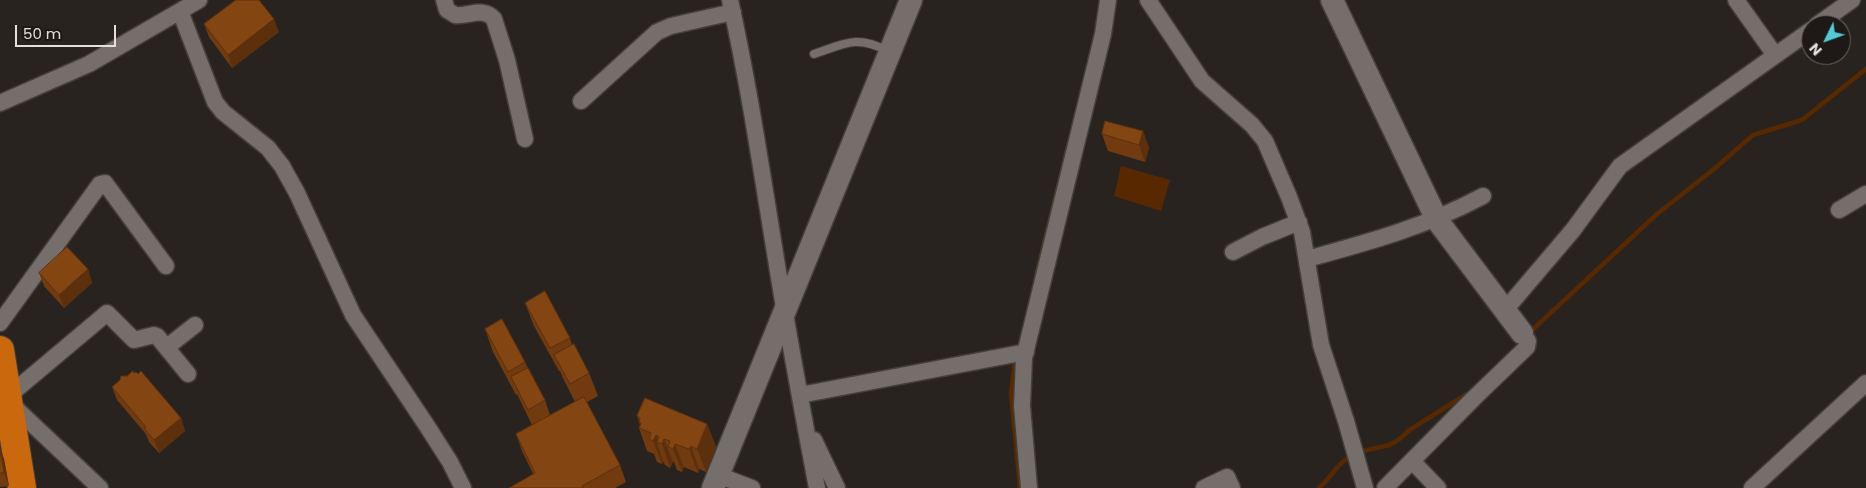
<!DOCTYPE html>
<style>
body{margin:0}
#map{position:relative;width:1866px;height:488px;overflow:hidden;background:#28231f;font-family:Poppins,sans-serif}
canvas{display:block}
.north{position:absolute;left:1801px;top:15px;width:50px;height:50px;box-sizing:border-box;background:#1e1916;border:1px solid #6d6966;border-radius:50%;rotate:228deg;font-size:14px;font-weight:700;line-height:20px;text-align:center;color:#e3e0dd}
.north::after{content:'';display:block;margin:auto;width:18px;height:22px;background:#52cbd7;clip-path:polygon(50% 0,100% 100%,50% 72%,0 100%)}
.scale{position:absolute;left:15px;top:25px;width:101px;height:22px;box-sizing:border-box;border:2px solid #e3e0dd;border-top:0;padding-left:6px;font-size:15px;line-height:18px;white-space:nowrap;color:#e3e0dd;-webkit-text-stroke:4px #1e1916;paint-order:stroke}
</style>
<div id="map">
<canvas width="1866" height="488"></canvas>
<div class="north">N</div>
<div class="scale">50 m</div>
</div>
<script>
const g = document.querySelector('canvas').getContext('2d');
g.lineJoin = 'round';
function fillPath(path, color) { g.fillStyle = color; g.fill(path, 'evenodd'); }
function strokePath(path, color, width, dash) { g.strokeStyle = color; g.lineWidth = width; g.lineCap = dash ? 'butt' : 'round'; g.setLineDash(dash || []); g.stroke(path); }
fillPath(new Path2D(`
 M1121,166L1170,180L1161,211L1114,196Z`), '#582901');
strokePath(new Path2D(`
 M1036,276L1069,142
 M1530,332L1657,214L1714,169L1753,135L1802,120L1866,69
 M1015,358L1011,394L1020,488
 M1359,452L1389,445L1397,441L1411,429L1467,394
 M1319,488C1331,478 1337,463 1352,455`), '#582901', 4.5);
const lane = new Path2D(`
 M814,54C846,43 857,35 888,51`);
const street = new Path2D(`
 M444,0L447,10L455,15C468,17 483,6 494,19L507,60L525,139
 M730,0C753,104 767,209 785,313C795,371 806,430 817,488
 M1148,0L1202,81L1252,125L1265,141L1289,197L1302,232L1321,345L1346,421L1365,488
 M1736,0L1775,55
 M180,11L215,102L223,112L268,148L282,166L297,193L353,315L427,426L450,462L463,488
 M1817,25L1852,0
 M581,101L657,32L671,26L733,12
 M0,103L89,64L199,0
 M1839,210L1866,194
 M1233,252L1262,237L1299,222
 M1307,259C1369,242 1425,227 1483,196
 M1505,310L1573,230L1620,166L1811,30
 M0,323L100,184L105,183L166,266
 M167,347L195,325
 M800,395L1026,352
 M7,397L107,313L134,340L154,335L157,336L188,374
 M9,402L100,488
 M814,440L837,488
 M1412,461L1438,488
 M718,475L752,488
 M1029,488L1022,406L1024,358L1103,34L1108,0
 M1204,488L1227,477L1232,488
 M1385,488L1474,398L1527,347L1528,341L1522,333
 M1752,488L1866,383`);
const secondary = new Path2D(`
 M1332,0L1437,220L1522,333
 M713,488L911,0`);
const highway = new Path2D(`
 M0,350L22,488`);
strokePath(lane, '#433f3c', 10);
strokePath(street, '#433f3c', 19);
strokePath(secondary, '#433f3c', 25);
strokePath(highway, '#433f3c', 30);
strokePath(lane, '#756e6a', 8);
strokePath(street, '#756e6a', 16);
strokePath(secondary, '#756e6a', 22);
strokePath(highway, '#ca680e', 28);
fillPath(new Path2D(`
 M204,24L279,32L232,68L209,37Z
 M1143,131L1149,148L1145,162L1108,151L1102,134Z
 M88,269L92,283L64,308L44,286L39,273Z
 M525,303L570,338L572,345L589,373L598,396L587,402L620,465L626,482L615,488H509L533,474L522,451L516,434L532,425L517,394L516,395L493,352L485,329L525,362L528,368L545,400L550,415L575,402L563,378L560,371H559L534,326Z
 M112,387L181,418L185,431L159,453L149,442L146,434L117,400Z
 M637,416L707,424L716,447L706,472L699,469L698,473L684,467L682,472L677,470L674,462H673L670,468L665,465L663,461L662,464L657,462L654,454L647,451L639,428L640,425Z
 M0,448L4,459L9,486L0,487Z`), '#713b0f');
fillPath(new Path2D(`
 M274,19L279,32L232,68L228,55Z
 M1143,131L1149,148L1145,162L1139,145Z
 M88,269L92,283L64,308L59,295Z
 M181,418L185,431L159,453L154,440Z
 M707,424L716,447L706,472L697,449Z
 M656,435L659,443L657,442L663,461L662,464L653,441Z
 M664,439L673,462L670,468L662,444Z
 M675,444L684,467L682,472L673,449Z
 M691,446L699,469L698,473L689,449Z
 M0,448L4,459L9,486L4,473Z`), '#5c300d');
const building = new Path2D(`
 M236,0H259L274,19L228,55L204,24Z
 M1105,121L1143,131L1139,145L1102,134Z
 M67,247L88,269L59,295L39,273Z
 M545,291L570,338L550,348L525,303Z
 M502,319L525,362L508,372L485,329Z
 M574,344L589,373L570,384L554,355Z
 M528,368L545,400L528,410L511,377Z
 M133,371L134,373L136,372L138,374L141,371L181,418L154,440L144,428L146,427L112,387L120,380L121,376H127Z
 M584,397L620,465L582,486L583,488H509L535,473L516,434Z
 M645,398L707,424L697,449L691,446L689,449L675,444L673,449L668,447L670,441L664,439L662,444L657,442L659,437L656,435L653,441L649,439L651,433L639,428L641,423L639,422L640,418L637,416Z
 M0,450L4,473H0Z`);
fillPath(building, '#834512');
strokePath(building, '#5c300d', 1);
</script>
